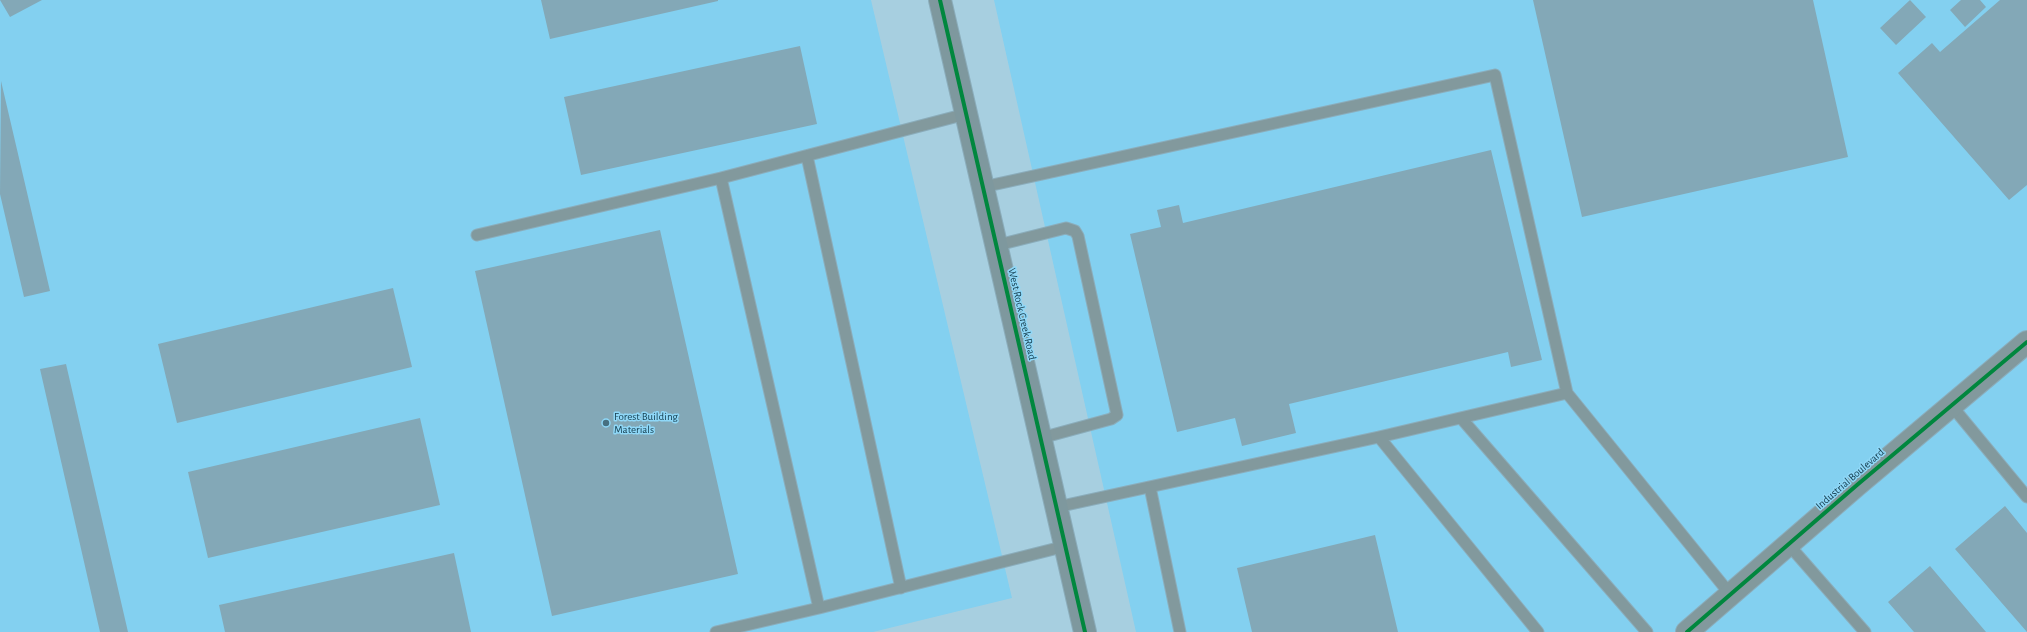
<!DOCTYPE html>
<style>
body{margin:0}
canvas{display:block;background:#a7cfe0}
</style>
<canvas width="2027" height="632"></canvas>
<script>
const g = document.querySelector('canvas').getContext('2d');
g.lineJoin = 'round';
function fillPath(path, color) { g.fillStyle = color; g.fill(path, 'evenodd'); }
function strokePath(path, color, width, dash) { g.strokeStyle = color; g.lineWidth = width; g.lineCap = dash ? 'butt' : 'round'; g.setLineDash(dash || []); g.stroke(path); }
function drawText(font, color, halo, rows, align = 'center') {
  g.font = font + ' "Alegreya Sans",sans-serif'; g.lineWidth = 3; g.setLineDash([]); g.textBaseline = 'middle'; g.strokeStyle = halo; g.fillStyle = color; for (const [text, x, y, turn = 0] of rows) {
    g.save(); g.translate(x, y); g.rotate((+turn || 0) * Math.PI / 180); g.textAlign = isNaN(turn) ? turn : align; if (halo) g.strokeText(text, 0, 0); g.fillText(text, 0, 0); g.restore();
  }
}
fillPath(new Path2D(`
 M0,0H871L1012,598L873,632H0Z
 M994,0H2027V632H1136Z`), '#83d0f0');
fillPath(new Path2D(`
 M0,0H42L10,17Z
 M541,0H718V1L550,39Z
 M1533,0H1813L1848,157L1582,217Z
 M1910,0L1926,17L1896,45L1880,28Z
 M1961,0H1980L1986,7L1965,27L1950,10Z
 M2000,0H2027V185L2009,200L1898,73L1932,43L1940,52Z
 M800,46L817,124L581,175L564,97Z
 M1,81L50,291L24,297L0,194Z
 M1491,150L1542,360L1511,367L1508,352L1289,404L1296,433L1242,446L1235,418L1177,432L1130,234L1161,227L1157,210L1179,205L1183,223Z
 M660,230L738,574L552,616L475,271Z
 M393,288L412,367L177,423L158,344Z
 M66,364L128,632H100L40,369Z
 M420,418L440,505L208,558L188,472Z
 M2005,506L2027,533V632L1955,549Z
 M1375,535L1398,632H1252L1237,568Z
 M454,553L471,632H225L219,605Z
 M1930,566L1986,632H1914L1888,602Z`), '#83a8b7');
const service = new Path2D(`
 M966,114L721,178L819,608L1066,546
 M807,156L901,588
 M983,187L1495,75L1567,393
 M477,235L721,178
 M998,245L1066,228L1075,231L1078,236L1117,415L1111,419L1041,438
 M1951,405L2027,497
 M1461,418L1647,632
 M1379,437L1567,393L1730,594
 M1150,487L1180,632
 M1057,507L1379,437L1538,632
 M1788,544L1865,632
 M716,632L819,608`);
const minor = new Path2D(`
 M1687,632L1857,485L2027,342`);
const secondary = new Path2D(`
 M940,0L1085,632`);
strokePath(service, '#8badbb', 13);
strokePath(minor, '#8badbb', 24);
strokePath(secondary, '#8badbb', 24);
strokePath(service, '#82999d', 11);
strokePath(minor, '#82999d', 22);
strokePath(secondary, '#7e989e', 22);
strokePath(new Path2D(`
 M940,0L1085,632
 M1687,632L1857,485L2027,342`), '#00873e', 4);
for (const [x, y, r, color] of [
 [606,423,4,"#477081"]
]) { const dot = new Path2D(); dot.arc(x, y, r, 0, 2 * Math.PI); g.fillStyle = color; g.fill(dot); strokePath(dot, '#8fd8f8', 1.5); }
drawText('11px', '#143d4e', '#8fd8f8', [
 ["West Rock Creek Road",1022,314,77],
 ["Industrial Boulevard",1850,479,-41]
]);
drawText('11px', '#143d4e', '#8fd8f8', [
 ["Forest Building",614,417],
 ["Materials",614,430]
], 'left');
</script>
